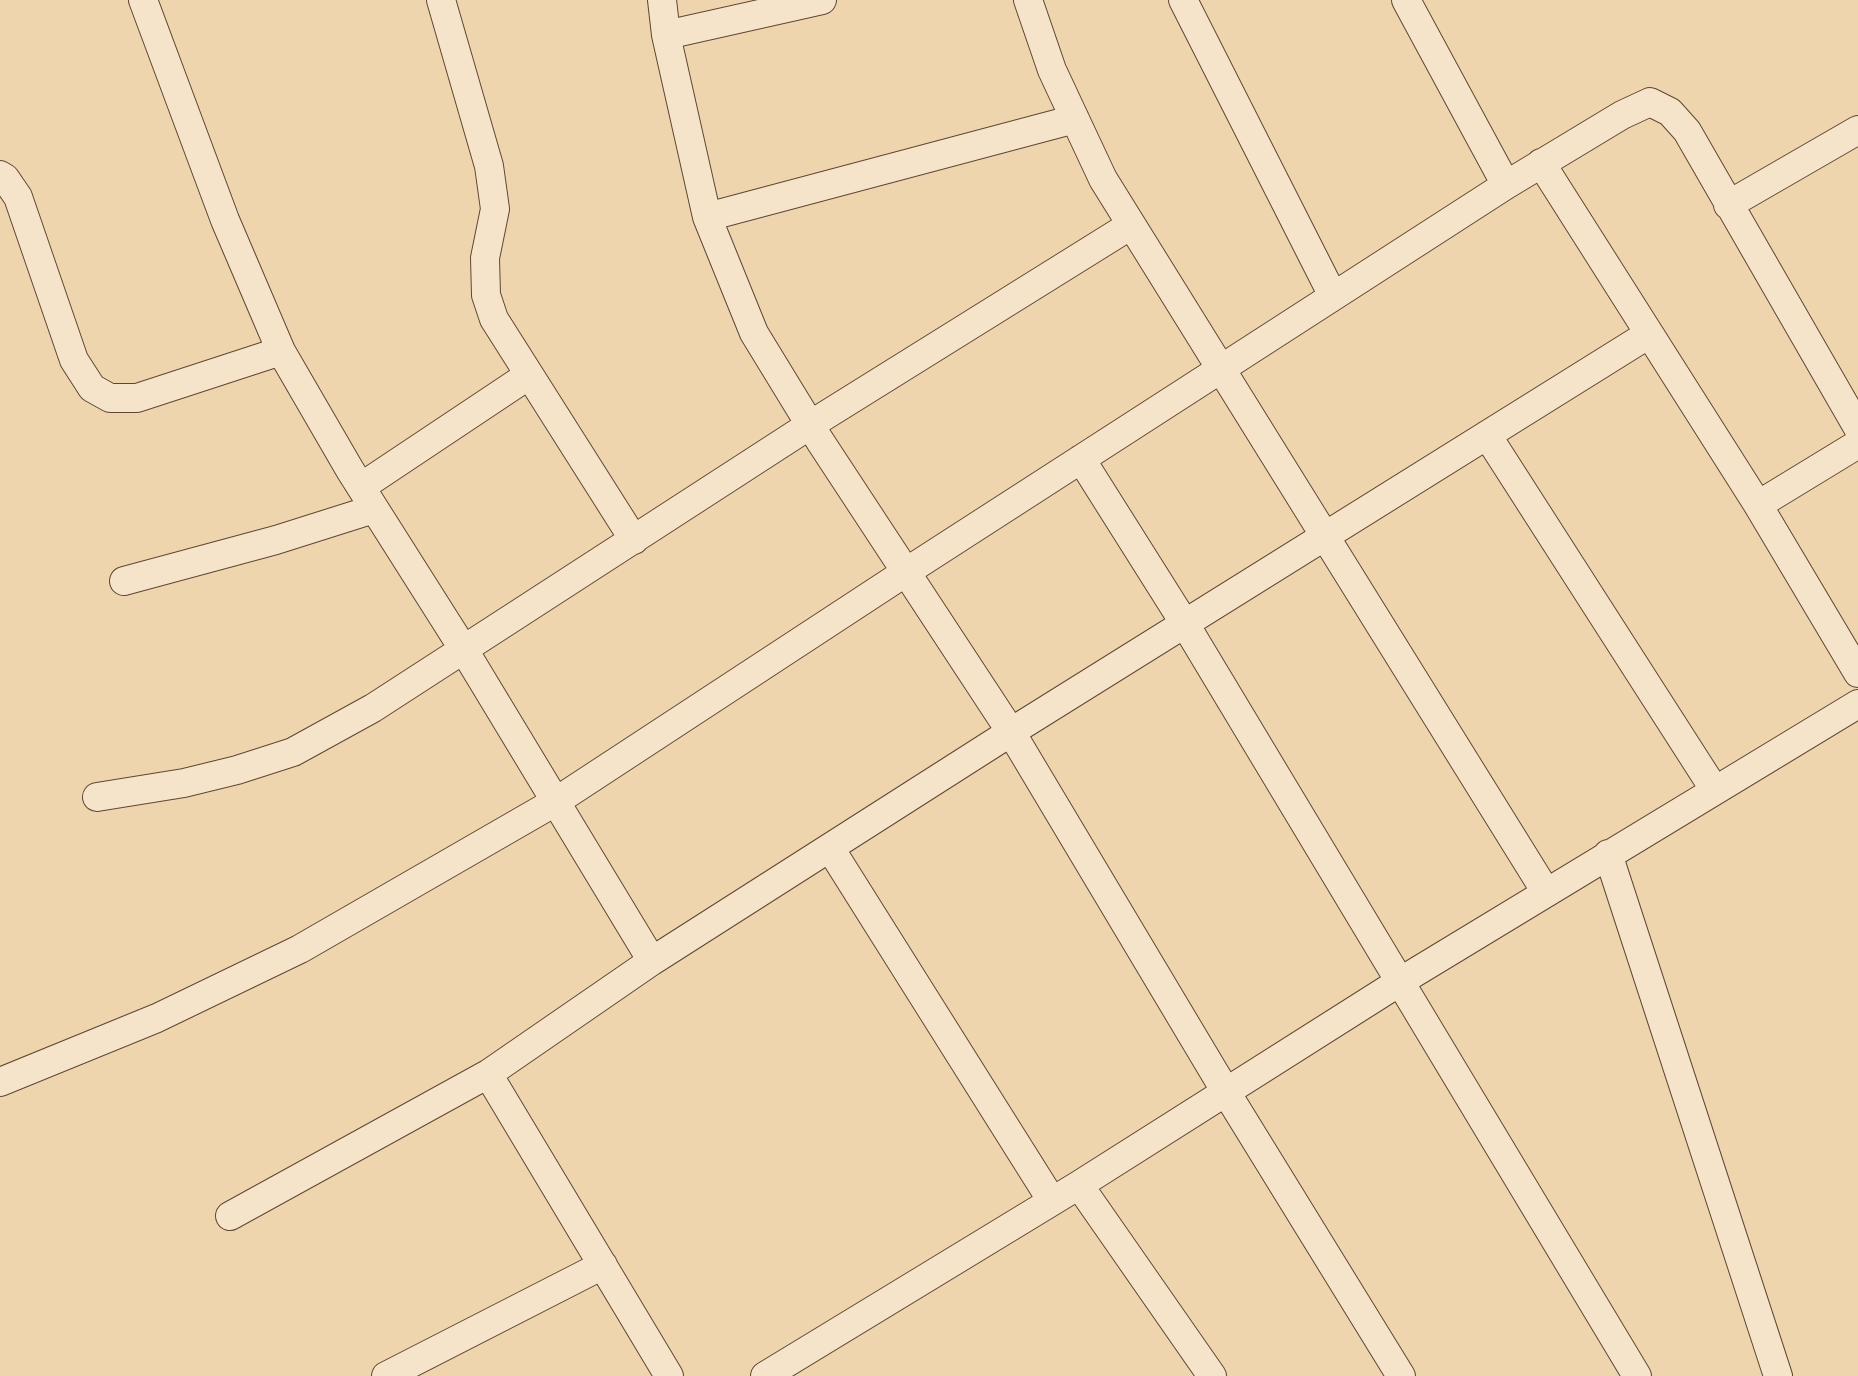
<!DOCTYPE html>
<style>
body{margin:0}
canvas{display:block;background:#efd5ad}
</style>
<canvas width="1858" height="1376"></canvas>
<script>
const g = document.querySelector('canvas').getContext('2d');
g.lineJoin = 'round';
function strokePath(path, color, width, dash) { g.strokeStyle = color; g.lineWidth = width; g.lineCap = dash ? 'butt' : 'round'; g.setLineDash(dash || []); g.stroke(path); }
const minor = new Path2D(`
 M143,0L225,220L281,351L350,470L464,650L652,961
 M441,0L489,166L495,209L485,258L486,295L494,319L634,540
 M662,0L666,35L707,217L754,333L820,441L1011,732L1226,1092L1401,1376
 M1028,0L1052,70L1103,179L1546,892
 M1183,0L1333,296
 M1406,0L1506,185
 M666,35L822,0
 M1541,163L1758,505L1858,673
 M0,175L5,178L18,197L74,360L92,388L110,398H137L281,351
 M1728,205L1858,130
 M707,217L1075,119
 M1487,435L1714,789
 M1081,459L1185,624L1637,1376
 M361,487L529,375
 M1758,505L1858,444
 M124,581L276,540L374,509
 M97,797L184,783L237,770L293,752L373,708L810,425L1131,225
 M830,848L1052,1201
 M1608,854L1778,1376
 M488,1074L669,1376
 M0,1082L157,1018L300,949L555,802L906,572L1506,185L1622,115L1650,102L1670,112L1687,131L1858,428
 M1079,1185L1212,1376
 M230,1216L488,1074L652,961L1011,732L1649,334
 M386,1376L603,1265
 M765,1376L1079,1185L1401,981L1858,704`);
strokePath(minor, '#5f4634', 30);
strokePath(minor, '#f5e4ca', 28);
</script>
